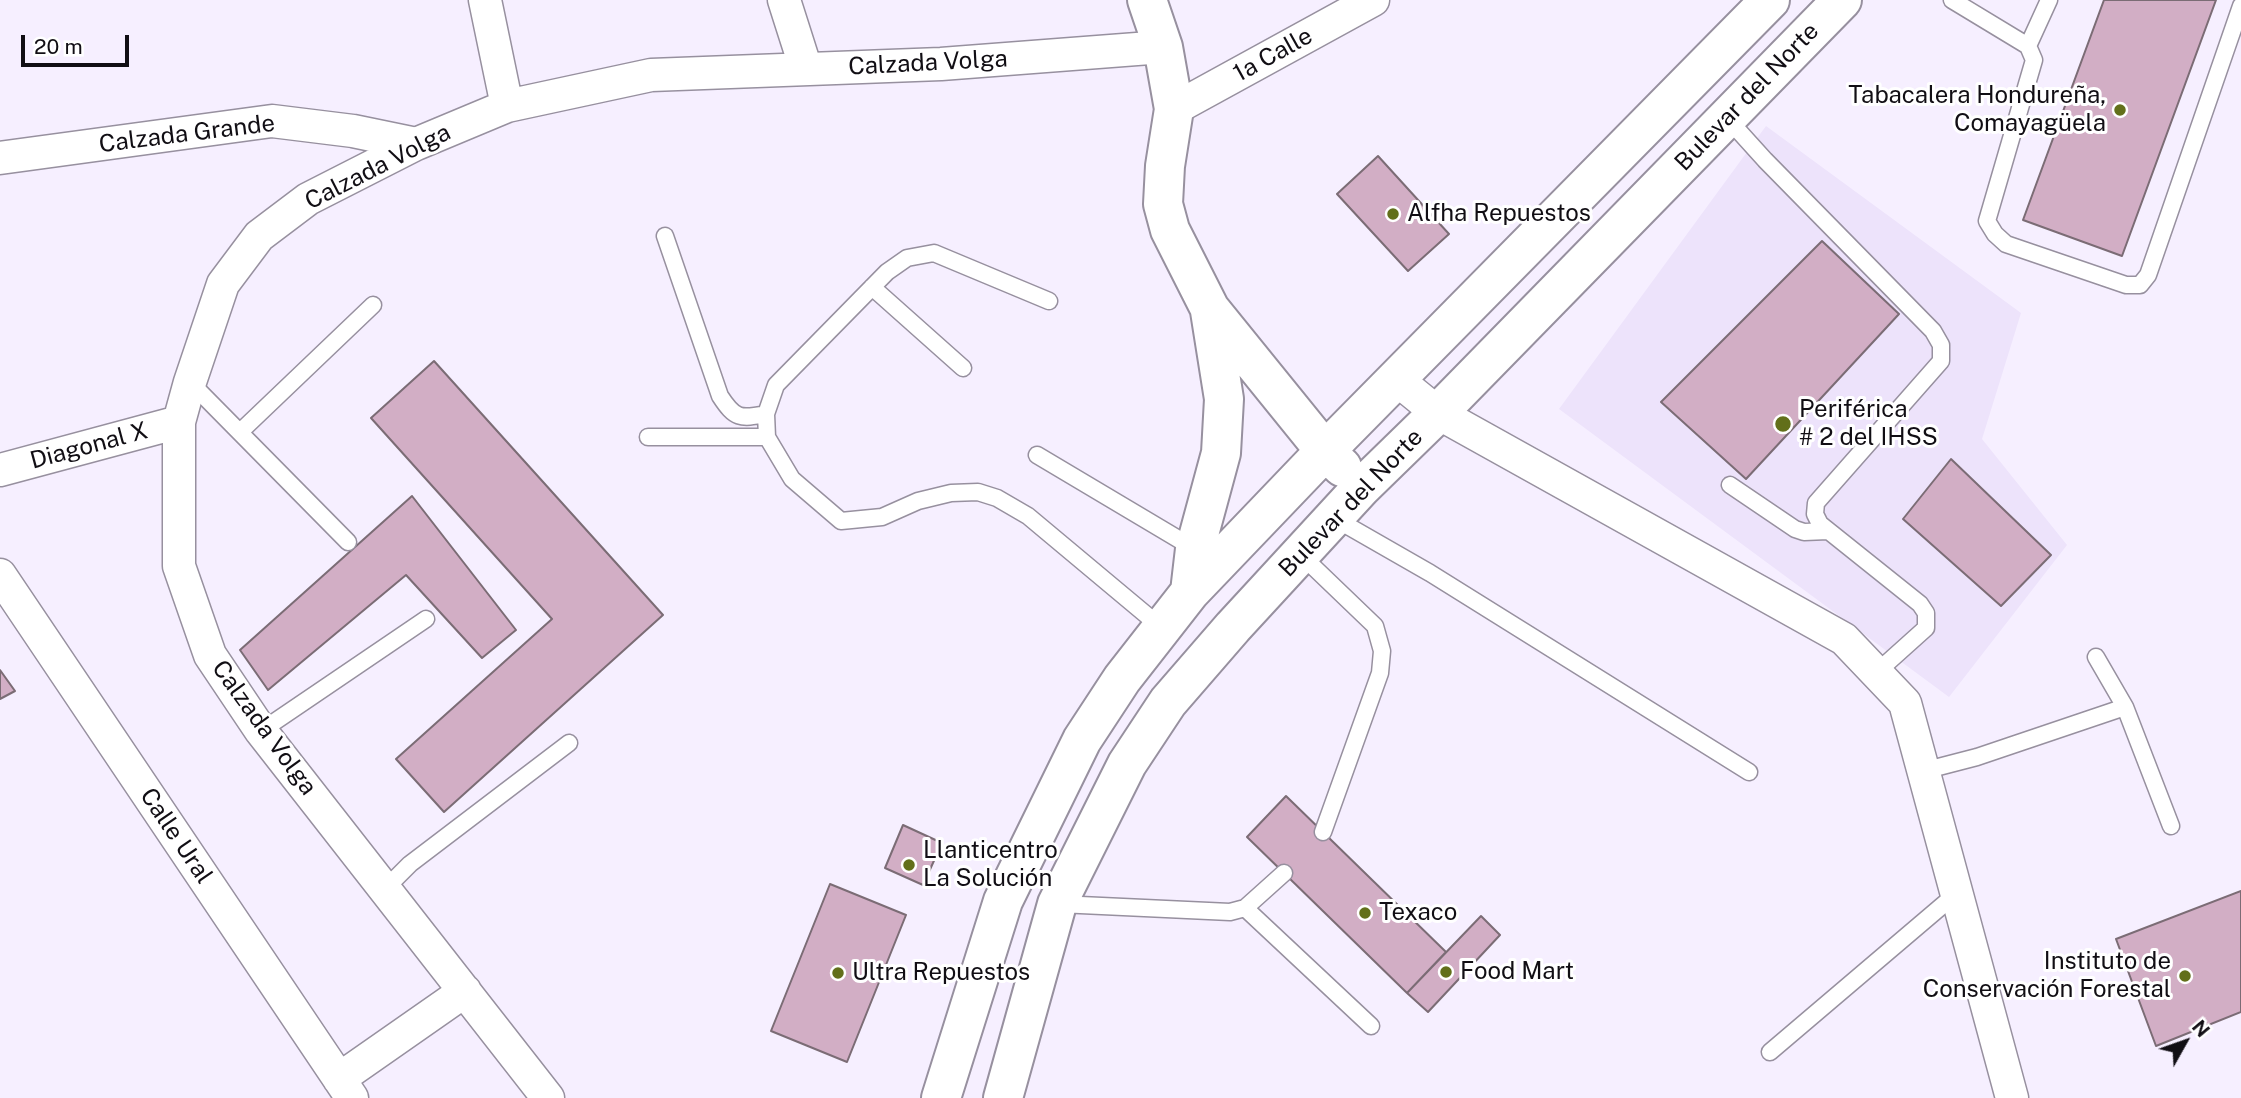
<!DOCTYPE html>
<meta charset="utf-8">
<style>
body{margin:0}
#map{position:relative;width:2241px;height:1098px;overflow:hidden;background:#f6efff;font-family:"Public Sans",sans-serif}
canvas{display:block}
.north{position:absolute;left:2150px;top:1007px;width:70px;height:70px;-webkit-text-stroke:5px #fff;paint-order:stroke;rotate:50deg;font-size:19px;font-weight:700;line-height:28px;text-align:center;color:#110e14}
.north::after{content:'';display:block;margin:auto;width:24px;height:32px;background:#110e14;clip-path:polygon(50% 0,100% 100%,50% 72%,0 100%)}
.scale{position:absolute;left:21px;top:35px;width:108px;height:32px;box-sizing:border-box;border:4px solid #110e14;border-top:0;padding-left:9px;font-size:21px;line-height:24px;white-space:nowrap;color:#110e14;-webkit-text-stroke:5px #fff;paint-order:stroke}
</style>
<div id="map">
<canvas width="2241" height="1098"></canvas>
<div class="north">N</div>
<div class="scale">20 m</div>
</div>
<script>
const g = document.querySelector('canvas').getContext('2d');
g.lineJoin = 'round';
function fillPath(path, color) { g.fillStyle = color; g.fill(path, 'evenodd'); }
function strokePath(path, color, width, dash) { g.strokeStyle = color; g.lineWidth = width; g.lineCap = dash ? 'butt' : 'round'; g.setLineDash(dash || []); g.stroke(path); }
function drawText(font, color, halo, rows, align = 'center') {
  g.font = font + ' "Public Sans",sans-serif'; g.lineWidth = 6; g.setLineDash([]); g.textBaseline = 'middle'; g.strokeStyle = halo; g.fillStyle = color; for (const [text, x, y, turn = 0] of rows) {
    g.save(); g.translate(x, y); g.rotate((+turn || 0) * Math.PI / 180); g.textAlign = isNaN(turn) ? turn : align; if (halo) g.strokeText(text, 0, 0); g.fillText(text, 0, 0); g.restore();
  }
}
fillPath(new Path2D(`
 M1766,126L2021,313L1982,439L2067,545L1949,697L1559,409Z`), '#ede3fb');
const building = new Path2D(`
 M2104,0H2216L2122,256L2023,220Z
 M1378,156L1449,234L1408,271L1337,194Z
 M1822,241L1899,314L1746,479L1661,402Z
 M434,361L663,615L444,812L396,759L552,619L371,418Z
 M1951,459L2051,555L2001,606L1903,519Z
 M412,496L516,630L482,658L406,575L268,690L240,650Z
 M0,670L15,691L0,699Z
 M1286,796L1446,952L1407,993L1247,837Z
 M903,825L942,843L923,885L885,868Z
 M830,884L906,915L847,1062L771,1031Z
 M2241,891V1012L2156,1046L2116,939Z
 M1481,916L1500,935L1428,1012L1407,993Z`);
fillPath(building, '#d2aec5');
strokePath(building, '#7b6c75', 2);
const lane = new Path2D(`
 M1952,0L2028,46L2034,60L1987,221L1995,234L2006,244L2126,285H2140L2148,275L2241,6
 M2028,46L2049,0
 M1727,118L1765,160L1933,331L1941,345V361L1816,503L1815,514L1820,524L1920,604L1926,613V628L1877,672
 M665,236L720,396C735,419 740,419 766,414
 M872,287L963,368
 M1049,301L934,253L907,258L887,272L776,385L766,414L767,437L792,479L841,521L882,517L918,501L951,493L978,492L997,498L1028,516L1162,628
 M190,382L348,542
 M240,432L373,305
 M648,437H767
 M1037,455L1195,549
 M1730,485L1795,529L1804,532L1828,531
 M1334,518L1430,573L1749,772
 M1300,554L1375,626L1382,651L1380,673L1323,832
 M2096,657L2125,707
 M261,731L426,619
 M1923,771L1977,757L2125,707L2171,826
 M385,889L410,864L569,743
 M1059,904L1230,912L1245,908L1284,873
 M1245,908L1371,1026
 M1770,1052L1957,893`);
const street = new Path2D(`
 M485,0L507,106
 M784,0L806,69
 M1174,109L1373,0
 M0,158L272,121L353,131L416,144
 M1395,378L1438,413L1844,639L1905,703L2012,1098
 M0,470L179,422
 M0,575L352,1098
 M339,1079L465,991
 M548,1098L261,731L210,655L179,566V422L190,382L223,284L259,236L308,199L416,144L507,106L651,75L941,64L1163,47`);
const secondary = new Path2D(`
 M1147,0L1163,47L1174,109L1165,166L1163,204L1170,230L1210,309L1325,451L1342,467
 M1190,592L1195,549L1221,453L1224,399L1210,311
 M941,1098L1003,901L1082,740L1122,679L1190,592L1325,451L1770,0
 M1003,1098L1057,904L1127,764L1168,702L1233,627L1361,488L1438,413L1842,0`);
strokePath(lane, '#97909f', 19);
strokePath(street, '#97909f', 35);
strokePath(secondary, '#97909f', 42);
strokePath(lane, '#fff', 16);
strokePath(street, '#fff', 32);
strokePath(secondary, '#fff', 38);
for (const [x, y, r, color] of [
 [2120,110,7,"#626f1a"],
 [1393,214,7,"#626f1a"],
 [1783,424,9,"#626f1a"],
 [909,865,7,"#626f1a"],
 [1365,913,7,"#626f1a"],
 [1446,972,7,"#626f1a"],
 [838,973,7,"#626f1a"],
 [2185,976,7,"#626f1a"]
]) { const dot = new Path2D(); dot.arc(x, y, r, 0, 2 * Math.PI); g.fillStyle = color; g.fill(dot); strokePath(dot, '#fff', 2.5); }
drawText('24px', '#110e14', '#fff', [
 ["1a Calle",1273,55,-29],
 ["Calzada Volga",928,63,-3],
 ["Bulevar del Norte",1747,97,-46],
 ["Calzada Grande",187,134,-7],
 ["Calzada Volga",378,167,-27],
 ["Diagonal X",89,446,-15],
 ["Bulevar del Norte",1351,503,-46],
 ["Calzada Volga",264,728,54],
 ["Calle Ural",176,836,56]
]);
drawText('24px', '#110e14', '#fff', [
 ["Tabacalera Hondureña,",2106,96,"right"],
 ["Comayagüela",2106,124,"right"],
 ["Alfha Repuestos",1407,214],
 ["Periférica",1799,410],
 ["# 2 del IHSS",1799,438],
 ["Llanticentro",923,851],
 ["La Solución",923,879],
 ["Texaco",1379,913],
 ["Instituto de",2171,962,"right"],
 ["Conservación Forestal",2171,990,"right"],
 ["Food Mart",1460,972],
 ["Ultra Repuestos",852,973]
], 'left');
</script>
